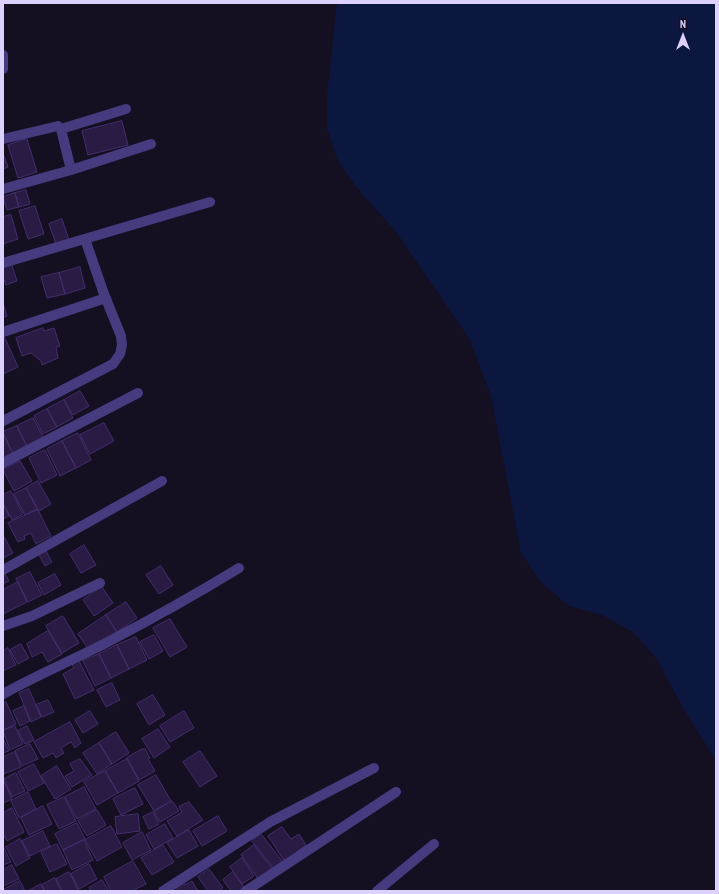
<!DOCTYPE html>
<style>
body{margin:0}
#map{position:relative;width:719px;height:894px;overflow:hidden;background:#150f22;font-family:"PT Sans Narrow",sans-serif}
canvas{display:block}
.frame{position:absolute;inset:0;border:4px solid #ddd2fd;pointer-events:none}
.north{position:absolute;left:663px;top:16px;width:40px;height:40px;-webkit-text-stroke:3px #150f22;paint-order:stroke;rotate:0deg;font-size:11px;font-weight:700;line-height:16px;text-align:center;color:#ddd2fd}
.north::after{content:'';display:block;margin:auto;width:14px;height:18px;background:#ddd2fd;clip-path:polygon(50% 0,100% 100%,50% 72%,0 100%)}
</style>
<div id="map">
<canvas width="719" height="894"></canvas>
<div class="frame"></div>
<div class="north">N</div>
</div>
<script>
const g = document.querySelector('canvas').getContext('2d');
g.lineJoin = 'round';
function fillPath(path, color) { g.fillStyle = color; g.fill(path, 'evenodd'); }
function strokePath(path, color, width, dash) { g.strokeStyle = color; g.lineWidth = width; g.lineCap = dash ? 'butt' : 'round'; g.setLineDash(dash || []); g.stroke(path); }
fillPath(new Path2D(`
 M337,3H716V760L683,708L657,659L633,632L602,615L569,606L540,581L521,553L491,396L470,340L397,233L357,188L337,159L327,128V95Z`), '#0b173f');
const building = new Path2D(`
 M122,121L128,145L88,155L82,131Z
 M27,139L37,172L18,178L8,145Z
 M3,153L8,167L3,169Z
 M26,190L30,204L19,207L15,193Z
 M15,193L19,207L7,210L3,197Z
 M35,206L44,234L28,239L19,211Z
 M11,215L18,239L3,244V217Z
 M62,219L69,240L56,244L49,224Z
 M11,262L17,281L6,285L3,277V264Z
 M80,267L85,288L65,294L59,273Z
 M59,273L65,294L47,298L41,277Z
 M3,303L7,316L3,318Z
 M43,328L44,331L54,328L60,346L56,347L58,358L42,365L41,361L31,353L22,356L16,338Z
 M4,336L18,367L3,374V337Z
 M80,391L89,406L73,415L64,400Z
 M64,400L73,418L57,427L47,409Z
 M47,409L57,427L43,434L34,416Z
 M33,418L44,439L27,447L17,426Z
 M104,423L114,441L90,454L80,435Z
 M17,426L27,447L13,454L3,432Z
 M78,433L91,460L76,468L62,441Z
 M3,434L13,454L3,459Z
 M62,441L76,468L60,476L47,449Z
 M45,450L57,475L41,483L29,458Z
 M20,461L32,481L14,491L3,470Z
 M38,481L51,504L39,511L26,488Z
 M26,488L37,509L25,515L14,494Z
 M11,491L23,514L12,520L3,503V495Z
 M3,504L9,516L3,519Z
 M38,510L51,536L36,544L31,533L24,536L25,539L18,542L8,523Z
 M3,535L13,553L3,558Z
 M84,545L96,565L81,573L70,554Z
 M46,551L52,562L45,566L39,555Z
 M161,566L173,585L159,594L146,575Z
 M30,572L42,595L28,602L16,579Z
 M5,574L9,581L3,584V575Z
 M55,574L61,585L44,595L38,583Z
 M18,582L27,602L3,614V590Z
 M102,587L113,603L94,616L83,600Z
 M126,602L137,618L117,632L106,615Z
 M106,615L117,632L89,650L78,634Z
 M63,616L79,643L62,653L46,626Z
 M170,619L187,647L170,657L153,628Z
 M48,631L62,654L48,662L42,652L32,657L27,644Z
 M154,635L163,651L149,659L140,642Z
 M136,637L147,660L129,669L117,645Z
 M21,644L29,658L18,664L10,650Z
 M117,645L129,669L111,678L99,654Z
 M8,648L16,665L3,671V651Z
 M99,654L111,678L95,686L83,661Z
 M79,661L94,690L75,699L63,674L74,668L72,665Z
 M112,683L120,700L106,707L97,690Z
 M29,689L41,717L31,722L19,693Z
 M153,695L165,715L149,725L137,704Z
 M48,700L54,712L42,717L36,705Z
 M6,702L16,724L3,730V704Z
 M24,706L30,721L20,726L13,711Z
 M90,711L98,724L83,733L75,720Z
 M184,711L194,728L170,742L160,726Z
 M70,722L81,743L75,748L71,742L61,748L64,753L56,758L53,753L43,758L34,742Z
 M15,726L23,744L10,750L3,731Z
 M27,726L34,740L25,744L18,731Z
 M158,729L170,747L154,758L142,739Z
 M116,732L129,753L112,764L99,743Z
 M3,738L9,751L3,753Z
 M99,743L112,764L97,774L83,753Z
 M30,744L38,759L22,766L15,751Z
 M142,749H145L150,758L148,759L155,771L139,780L127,758Z
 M200,751L217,776L200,787L183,762Z
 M15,752L21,767L4,774L3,757Z
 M80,759L92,775L72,787L65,776L74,771L70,764Z
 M127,759L139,781L118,793L105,771Z
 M34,764L44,783L28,791L18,772Z
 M57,766L71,789L55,799L41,776Z
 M105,771L118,793L97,805L84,782Z
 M16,773L25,791L12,797L4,779Z
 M156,775L171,801L154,811L138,785Z
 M3,779L12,799L3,803Z
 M84,787L96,809L77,819L65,797Z
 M135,788L143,804L121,815L113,799Z
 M28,792L36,809L19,818L11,801Z
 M64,797L76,821L59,829L47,805Z
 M172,801L179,811L160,822L154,812Z
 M189,802L203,820L177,836L167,821L182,812L179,807Z
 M43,806L52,824L29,835L21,818Z
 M12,808L24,832L7,841L3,834V813Z
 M97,810L106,825L87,836L78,821Z
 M153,812L159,824L149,829L143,817Z
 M138,814L140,831L117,834L115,817Z
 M218,816L227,831L202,846L193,831Z
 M77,823L85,839L63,850L55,834Z
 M165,824L173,838L154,849L146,835Z
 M111,826L122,847L97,861L85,840Z
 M282,827L291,839L299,834L306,845L285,862L268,836Z
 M189,830L198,846L177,858L167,843Z
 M43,831L50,846L30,856L22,841Z
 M142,832L151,850L132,860L123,843Z
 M261,834L283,862L274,869L252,841Z
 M20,839L30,858L16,866L6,847Z
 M84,840L93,860L72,870L63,850Z
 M57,844L67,864L50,872L41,852Z
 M163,845L174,862L152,875L141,858Z
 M254,845L273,870L259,880L241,855Z
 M3,846L11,862L3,865Z
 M242,858L254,876L242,884L230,867Z
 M133,861L146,884L132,891H111L104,877Z
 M89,864L97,879L79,889L71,874Z
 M12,865L19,879L3,886V870Z
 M209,869L223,888L219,891H208L198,877Z
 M69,872L79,891H62L56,879Z
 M233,872L244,887L239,891H231L223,880Z
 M55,878L61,891H45L42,885Z
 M102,880L109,891H91L89,888Z
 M20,881L25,891H3V890Z
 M183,881L185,885L192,881L198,891H175L178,890L175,886Z
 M41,884L44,891H28Z`);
fillPath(building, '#291b43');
strokePath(building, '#442e6e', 1);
strokePath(new Path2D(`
 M3,55V69
 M61,129L126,109
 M3,139L58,126L61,129L71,170
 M3,189L71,170L151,144
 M3,263L210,202
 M3,332L106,298
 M3,421L113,364L120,354L122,345L121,336L104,294L85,239
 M3,463L138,393
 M3,570L162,481
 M3,626L32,616L100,583
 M3,694C36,676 70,661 104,644C150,620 195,595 239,568
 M163,891L270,822L374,768
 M246,891L396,792
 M377,891L434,844`), '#473b80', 10);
</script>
